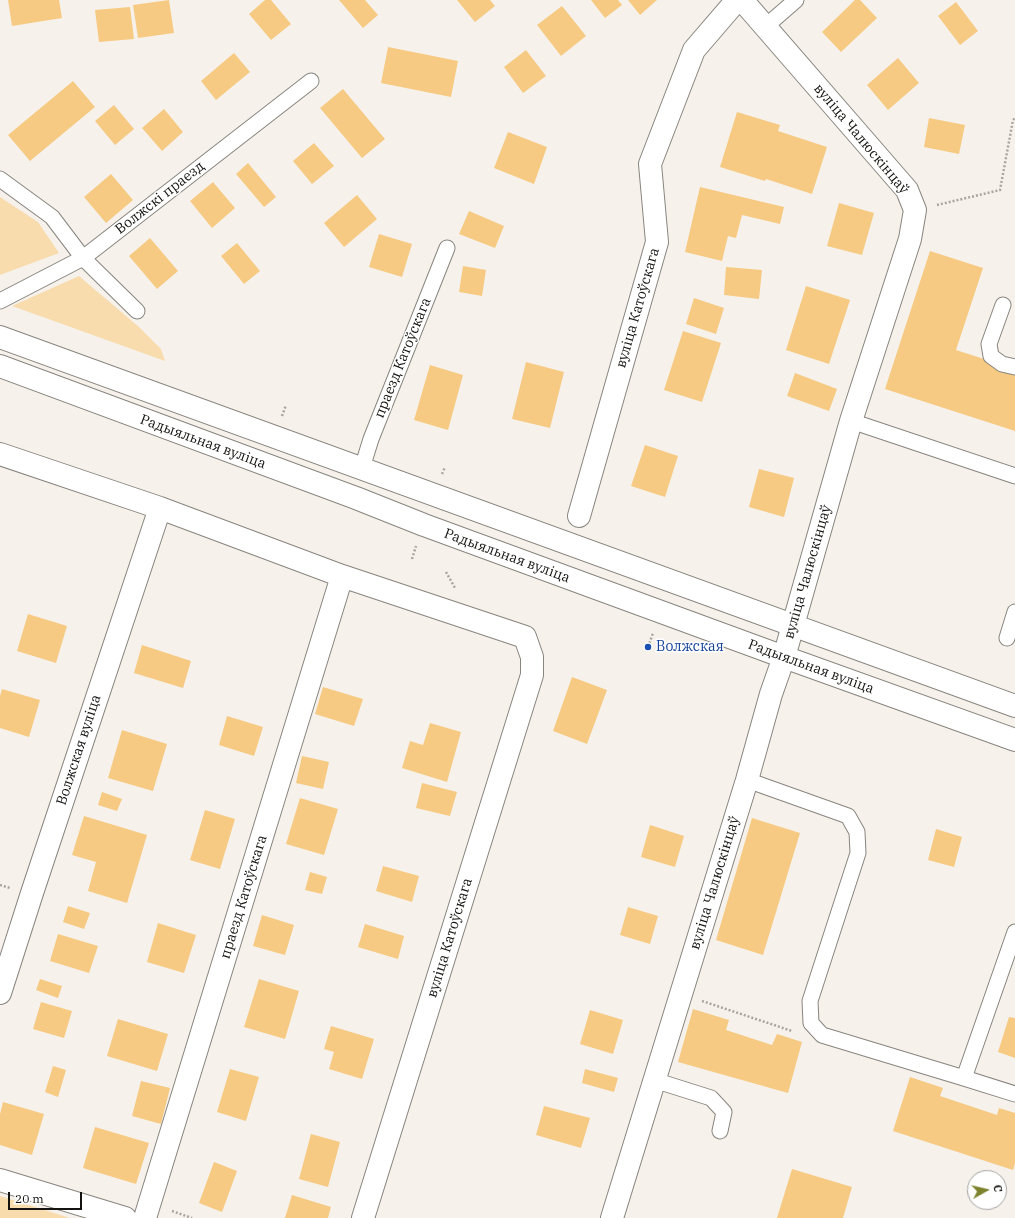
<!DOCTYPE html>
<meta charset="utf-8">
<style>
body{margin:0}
#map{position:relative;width:1015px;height:1218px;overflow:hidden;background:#f6f2eb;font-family:"IBM Plex Serif",serif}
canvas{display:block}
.north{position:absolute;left:967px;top:1170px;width:40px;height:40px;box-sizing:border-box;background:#fff;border:1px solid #a1a1a0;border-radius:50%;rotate:82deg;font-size:11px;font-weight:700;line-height:16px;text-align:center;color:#141311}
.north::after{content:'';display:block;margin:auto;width:14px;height:18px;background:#7d832d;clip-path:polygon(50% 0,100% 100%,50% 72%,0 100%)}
.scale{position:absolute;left:8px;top:1192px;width:74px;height:18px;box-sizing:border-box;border:2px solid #141311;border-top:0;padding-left:5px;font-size:12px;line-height:14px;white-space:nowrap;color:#141311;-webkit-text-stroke:3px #fff;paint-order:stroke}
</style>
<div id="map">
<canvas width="1015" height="1218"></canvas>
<div class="north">С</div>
<div class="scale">20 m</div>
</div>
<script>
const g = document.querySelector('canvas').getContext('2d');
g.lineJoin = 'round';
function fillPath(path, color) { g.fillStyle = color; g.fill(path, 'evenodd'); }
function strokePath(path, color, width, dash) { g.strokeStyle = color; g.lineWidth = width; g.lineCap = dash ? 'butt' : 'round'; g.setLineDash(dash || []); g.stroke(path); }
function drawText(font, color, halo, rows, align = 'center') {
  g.font = font + ' "IBM Plex Serif",serif'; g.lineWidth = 3; g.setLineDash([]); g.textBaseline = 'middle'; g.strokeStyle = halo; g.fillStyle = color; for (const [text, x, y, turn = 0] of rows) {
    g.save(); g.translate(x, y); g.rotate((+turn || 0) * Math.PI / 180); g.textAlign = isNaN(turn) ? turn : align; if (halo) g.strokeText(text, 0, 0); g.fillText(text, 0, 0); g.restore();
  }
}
fillPath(new Path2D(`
 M0,197L38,222L59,253L0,275Z
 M79,276L139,327L161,349L165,361L12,306Z
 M0,1196L70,1218H0Z`), '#f8dcae');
fillPath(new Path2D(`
 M8,0H59L62,18L12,26Z
 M169,0L174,33L138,38L133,5Z
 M265,0H271L291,24L271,40L249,14Z
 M339,0H365L378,15L363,28Z
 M457,0H490L495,6L475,22Z
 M591,0H618L622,5L605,18Z
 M628,0H657L640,15Z
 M855,0H860L877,18L841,52L822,32Z
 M956,2L978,31L960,45L938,16Z
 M562,6L586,36L561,56L537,25Z
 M130,7L134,39L99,42L95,10Z
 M388,47L458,61L451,97L381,83Z
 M526,50L546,76L523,93L504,67Z
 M234,53L250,72L216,100L201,81Z
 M898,58L919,83L888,110L867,85Z
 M73,81L95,107L30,161L8,135Z
 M343,89L385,139L362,158L320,108Z
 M114,105L134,129L115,145L95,121Z
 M164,109L183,132L162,151L142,128Z
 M737,112L780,125L778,131L827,147L812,194L766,179L765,181L720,167Z
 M929,118L965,125L959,154L924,147Z
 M508,132L547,147L534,184L494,168Z
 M314,143L334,166L312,184L293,161Z
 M248,163L276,197L264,207L236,174Z
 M111,174L133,200L106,223L84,197Z
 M213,182L235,208L212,228L190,201Z
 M700,187L784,207L780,224L742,215L736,238L728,236L722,261L685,252Z
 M357,195L377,219L344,247L324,223Z
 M839,203L874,213L862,255L827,246Z
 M469,211L504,226L495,248L459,234Z
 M379,234L412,244L402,277L369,267Z
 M150,238L178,271L157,289L129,256Z
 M237,243L260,271L244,284L221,256Z
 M930,251L983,268L956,350L1015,369V431L885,389Z
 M463,266L486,270L482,296L459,292Z
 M726,267L762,270L759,299L724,295Z
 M806,286L850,300L829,364L786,350Z
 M694,298L724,308L716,334L686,324Z
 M683,331L721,343L702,402L664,390Z
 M526,362L564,372L550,428L512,419Z
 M430,365L463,375L448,430L414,420Z
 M795,373L837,389L829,411L787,396Z
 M645,445L678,456L665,497L631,486Z
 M759,469L794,478L784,517L749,507Z
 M28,614L67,626L56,663L17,651Z
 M142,645L191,661L183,688L134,673Z
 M572,677L607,690L587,744L553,731Z
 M323,687L363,699L354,726L315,714Z
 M2,689L40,700L29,737L0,728V696Z
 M227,716L263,727L254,756L219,745Z
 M430,723L461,732L447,782L402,768L410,741L423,745Z
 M122,730L167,744L153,791L108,778Z
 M302,756L329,762L323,789L296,783Z
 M422,783L457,792L450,816L416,808Z
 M102,792L122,799L117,811L98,805Z
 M300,798L338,809L324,855L286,844Z
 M205,810L235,819L220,869L190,860Z
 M84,816L147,835L127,903L88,891L96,862L72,855Z
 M752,818L800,833L763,955L716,940Z
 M650,825L684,836L675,867L641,857Z
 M936,829L962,837L954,867L928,860Z
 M383,866L419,876L412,902L376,891Z
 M310,872L327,877L322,894L305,890Z
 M68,906L90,913L84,929L63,922Z
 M628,907L658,916L650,944L620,935Z
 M262,915L294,925L285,955L253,946Z
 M158,923L196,935L184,973L147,962Z
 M365,924L404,936L398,959L358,947Z
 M58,934L98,946L89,973L50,961Z
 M40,979L62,986L58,998L36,990Z
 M259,979L299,991L285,1039L244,1027Z
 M41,1002L72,1011L64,1038L33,1029Z
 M693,1009L729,1020L726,1030L772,1045L777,1034L802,1042L788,1093L678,1062Z
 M590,1010L623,1020L613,1054L580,1044Z
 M1009,1017L1015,1018V1058L998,1052Z
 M118,1019L168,1034L157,1071L107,1056Z
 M331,1026L374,1039L362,1079L329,1069L334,1052L324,1049Z
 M53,1066L66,1070L58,1097L45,1092Z
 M230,1069L259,1077L246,1121L217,1112Z
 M585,1069L618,1078L614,1092L582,1083Z
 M910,1077L943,1088L940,1096L997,1115L999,1108L1015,1113V1163L1013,1170L893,1131Z
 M141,1081L170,1088L161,1124L132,1116Z
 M3,1102L44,1114L32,1155L0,1145V1114Z
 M544,1106L590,1118L581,1148L536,1135Z
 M95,1127L149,1143L136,1184L83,1168Z
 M311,1134L340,1142L328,1187L299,1179Z
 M214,1162L237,1171L222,1212L199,1203Z
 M792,1169L852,1187L843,1218H777Z
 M292,1195L331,1207L328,1218H285Z`), '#f6ca82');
const lane = new Path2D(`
 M765,27L796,0
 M0,179L52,217L83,258L137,311
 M0,301L83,258L311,81
 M1003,305L989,344L991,356L1002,364L1015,367
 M851,421L1015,476
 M362,468L371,439L447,248
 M1007,638L1015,612
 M747,780L848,816L857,832L858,853L810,1001L811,1023L822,1035L964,1078L1015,1094
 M964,1078L1015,932
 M654,1080L711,1098L724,1112L720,1131`);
const street = new Path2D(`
 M0,454L160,508L342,576L525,637L532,657V675L363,1218
 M579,516L657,242L650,164L694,50L737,0
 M0,993L32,893L160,508
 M0,1180L125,1218
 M145,1218L342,576
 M612,1218L747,780L771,694L784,657L851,421L910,239L915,210L907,190L742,0`);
const primary = new Path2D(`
 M0,337L1015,706
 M0,366L356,498L424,525L784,657L1015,740`);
strokePath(lane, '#88857f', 17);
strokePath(street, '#88857f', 24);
strokePath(primary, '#88857f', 24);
strokePath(new Path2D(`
 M937,205L1000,190L1013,120L1015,118
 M282,416L286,405
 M442,474L445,467
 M412,559L416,546
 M446,572L455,588
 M648,647L653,633
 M0,885L10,888
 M702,1001L792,1031
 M172,1211L192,1218`), '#a8a5a0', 2.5, [2, 2]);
strokePath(lane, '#fff', 15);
strokePath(street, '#fff', 22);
strokePath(primary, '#fff', 22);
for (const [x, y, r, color] of [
 [648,647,4,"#1a4fb4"]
]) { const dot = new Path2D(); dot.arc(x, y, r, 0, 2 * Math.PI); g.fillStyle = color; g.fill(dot); strokePath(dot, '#fff', 1.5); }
drawText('14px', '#141311', '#fff', [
 ["вуліца Чалюскінцаў",861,139,50],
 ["Волжскі праезд",160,198,-38],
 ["вуліца Катоўскага",638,308,-74],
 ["праезд Катоўскага",403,358,-68],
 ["Радыяльная вуліца",203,442,20],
 ["Радыяльная вуліца",507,556,20],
 ["вуліца Чалюскінцаў",808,572,-74],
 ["Радыяльная вуліца",811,667,20],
 ["Волжская вуліца",79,750,-72],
 ["вуліца Чалюскінцаў",715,883,-73],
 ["праезд Катоўскага",244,897,-73],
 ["вуліца Катоўскага",450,938,-73]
]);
drawText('14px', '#164399', '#fff', [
 ["Волжская",656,647]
], 'left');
</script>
